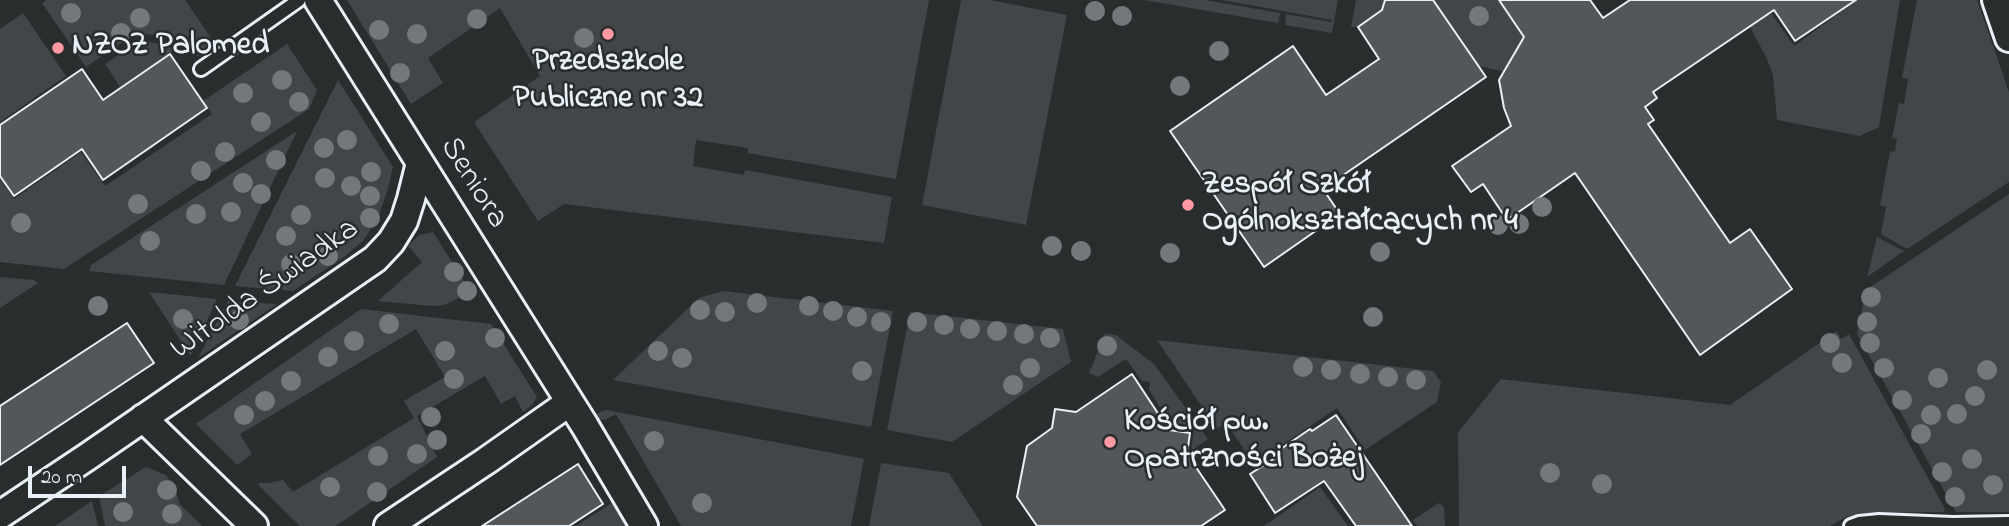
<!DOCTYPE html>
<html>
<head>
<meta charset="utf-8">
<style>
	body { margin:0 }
	#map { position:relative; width:2009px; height:526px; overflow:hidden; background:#2a2d2e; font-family:"Indie Flower",sans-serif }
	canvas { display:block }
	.scale { position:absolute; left:28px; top:466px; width:98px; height:32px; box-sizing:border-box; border:4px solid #e8f1f8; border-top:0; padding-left:9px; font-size:21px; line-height:24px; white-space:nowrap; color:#e8f1f8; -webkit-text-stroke:5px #2a2d2e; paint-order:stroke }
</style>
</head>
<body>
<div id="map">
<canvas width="2009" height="526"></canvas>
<div class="scale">20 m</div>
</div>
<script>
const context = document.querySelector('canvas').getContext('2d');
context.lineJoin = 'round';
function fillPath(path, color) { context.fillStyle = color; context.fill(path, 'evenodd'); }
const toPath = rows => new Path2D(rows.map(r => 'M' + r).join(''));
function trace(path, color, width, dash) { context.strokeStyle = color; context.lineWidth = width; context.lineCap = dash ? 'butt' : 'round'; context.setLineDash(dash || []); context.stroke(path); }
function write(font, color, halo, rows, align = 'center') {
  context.font = font + ' "Indie Flower",sans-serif'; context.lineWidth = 5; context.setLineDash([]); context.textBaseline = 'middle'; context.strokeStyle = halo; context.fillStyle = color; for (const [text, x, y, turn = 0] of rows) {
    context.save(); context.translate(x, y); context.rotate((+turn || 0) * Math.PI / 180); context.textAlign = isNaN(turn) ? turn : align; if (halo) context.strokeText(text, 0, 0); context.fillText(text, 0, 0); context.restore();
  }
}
fillPath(toPath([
	[46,0,185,0,216,45,198,57,183,38,135,33,86,67,42,3],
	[347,0,929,0,896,179,748,153,748,148,696,140,693,166,744,175,745,170,892,197,884,243,564,204,538,221,474,122,540,76,500,8,428,58,443,83,411,104],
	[961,0,990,0,1067,15,1026,225,922,205],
	[1144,0,1205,0,1280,13,1278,23],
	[1222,0,1338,0,1332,33,1285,25,1286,14,1331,22,1332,20],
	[1356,0,1384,0,1382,10,1357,27,1351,27],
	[1434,0,1498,0,1527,42,1515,53,1505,72,1479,66],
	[1762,0,1794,46,1857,0,1900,0,1879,127,1860,136,1777,120,1773,75,1766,57,1750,27],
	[1917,0,1977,0,2009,92,2009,182,1907,249,1881,234,1886,207,1880,205,1890,152,1895,151,1897,139,1892,138,1899,103,1904,104,1908,79,1902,78],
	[23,13,66,76,0,122,0,29],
	[139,41,180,46,120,87,105,64],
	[287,44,317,90,309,109,64,269,0,262,0,179,14,199,81,152,105,186,212,114,203,101],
	[338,80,393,167,387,192,378,218,363,241,344,257,293,291,235,286],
	[297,131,224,285,89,271,91,265],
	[2009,194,2009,512,1956,512,1857,334,1866,290],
	[433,232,471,292,444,305,432,306,378,301,422,262,408,246,419,235],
	[1877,237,1904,251,1867,277],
	[0,277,34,280,38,283,0,308],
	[723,291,893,311,871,427,613,380,699,298],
	[149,292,217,299,191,355,190,355],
	[228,301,277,304,198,358],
	[361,309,491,324,537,397,532,405,523,412,515,396,501,404,485,376,417,416,437,457,336,526,300,526,259,486,259,483,269,483,283,480,293,492,414,418,404,401,445,377,416,329,240,434,252,454,237,465,196,424],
	[910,312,1063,329,1071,362,952,442,887,430],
	[1837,331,1841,339,1849,334,1945,509,1944,512,1867,513,1846,517,1830,526,1459,526,1458,432,1501,379,1730,405],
	[1105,334,1116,335,1154,364,1208,439,1191,451,1194,430,1172,426,1149,390,1150,382,1142,381,1126,359,1098,377,1089,373],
	[1157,340,1433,371,1441,382,1437,402,1365,450,1337,408,1254,464,1226,423,1217,429],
	[606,410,864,459,851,526,681,526,616,414,605,420,597,419,595,417,596,414],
	[881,463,949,473,983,526,869,526],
	[146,467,166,475,174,487,180,504,202,526,105,526,99,496],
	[1320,487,1348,526,1264,526],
	[618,499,634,526,576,526],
	[92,501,98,526,55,526],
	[1439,503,1444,507,1445,526,1417,526,1413,520]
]), '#424648');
const building = toPath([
	[1385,0,1433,0,1486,77,1323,189,1340,214,1264,267,1170,131,1293,46,1326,95,1379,59,1358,27,1382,10,1385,0],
	[1499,0,1590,0,1603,18,1630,0,1856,0,1795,41,1774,10,1653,92,1657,98,1645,107,1654,120,1648,124,1730,243,1750,229,1792,289,1700,355,1575,173,1507,220,1483,184,1471,192,1452,166,1511,126,1504,108,1499,80,1524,37,1499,0],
	[170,54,207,108,103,180,82,149,14,196,0,176,0,125,82,69,103,100,170,54],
	[127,323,154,363,0,465,0,406,127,323],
	[1132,374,1169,430,1190,433,1187,454,1225,510,1201,526,1037,526,1017,497,1027,446,1052,428,1055,409,1076,412,1132,374],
	[1336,415,1375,472,1412,526,1356,526,1324,481,1275,513,1250,474,1275,458,1272,455,1310,429,1312,431,1336,415],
	[578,464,603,504,569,526,482,526,578,464]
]);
fillPath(building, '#535759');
trace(building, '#e8f1f8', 2);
const service = toPath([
	[201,69,299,0],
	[1851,526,1859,523,1879,521,1953,524,2009,523]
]);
const minor = toPath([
	[318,0,585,426,644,526],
	[1996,0,2009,38],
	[143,418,254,526],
	[0,515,87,457,375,259,391,242,404,221,411,199,420,163],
	[388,526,486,461,570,402]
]);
trace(service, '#e8f1f8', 18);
trace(minor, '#e8f1f8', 32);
trace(service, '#2a2d2e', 12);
trace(minor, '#2a2d2e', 26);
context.fillStyle = '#73787b';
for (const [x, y] of [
	[1095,11],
	[71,13],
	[1122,16],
	[1479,16],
	[140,18],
	[477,19],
	[379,30],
	[121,33],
	[417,34],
	[584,38],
	[1219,51],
	[400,73],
	[282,80],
	[1180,86],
	[243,93],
	[299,102],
	[261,122],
	[347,140],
	[324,148],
	[225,152],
	[276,160],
	[201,171],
	[371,172],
	[325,178],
	[243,183],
	[351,186],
	[261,194],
	[370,196],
	[138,204],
	[1542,207],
	[231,212],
	[196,214],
	[301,215],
	[370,218],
	[21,223],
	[1519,224],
	[1498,225],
	[286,236],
	[150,241],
	[1052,246],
	[1081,251],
	[1380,252],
	[1170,253],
	[328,256],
	[291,264],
	[454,272],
	[467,291],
	[1871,297],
	[757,303],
	[98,306],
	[809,306],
	[700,310],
	[833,311],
	[725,312],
	[857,317],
	[1373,317],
	[183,319],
	[239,320],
	[881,322],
	[917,322],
	[1867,322],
	[389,324],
	[944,325],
	[970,329],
	[997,331],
	[1024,334],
	[495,338],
	[1050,338],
	[354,341],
	[1830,343],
	[1870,343],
	[1107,346],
	[445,351],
	[658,351],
	[328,357],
	[682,358],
	[1842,363],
	[1303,367],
	[1030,368],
	[1884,368],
	[1331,370],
	[1987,370],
	[862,371],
	[1360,374],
	[1388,377],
	[1938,378],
	[454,379],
	[1416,380],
	[291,381],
	[1013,385],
	[1975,396],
	[1902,400],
	[265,401],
	[1957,414],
	[244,415],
	[1931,415],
	[431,417],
	[1921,434],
	[437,440],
	[654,441],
	[417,454],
	[378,456],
	[1972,459],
	[1942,472],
	[1550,473],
	[1602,484],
	[1993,485],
	[330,487],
	[167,490],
	[377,492],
	[1955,497],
	[702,503],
	[123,512],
	[172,514]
]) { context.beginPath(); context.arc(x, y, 10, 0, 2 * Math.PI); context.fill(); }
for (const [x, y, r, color] of [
	[608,34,7,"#ff9aa2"],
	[58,48,7,"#ff9aa2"],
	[1188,205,7,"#ff9aa2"],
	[1110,442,7,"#ff9aa2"]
]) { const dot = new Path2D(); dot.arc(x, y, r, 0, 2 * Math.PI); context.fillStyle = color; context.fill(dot); trace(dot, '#2a2d2e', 2.5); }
write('bold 32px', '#e8f1f8', '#2a2d2e', [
	["NZOZ Palomed",72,48],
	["Przedszkole",608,64,"center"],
	["Publiczne nr 32",608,101,"center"],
	["Zespół Szkół",1202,187],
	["Ogólnokształcących nr 4",1202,224],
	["Kościół pw.",1124,424],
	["Opatrzności Bożej",1124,461]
], 'left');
write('32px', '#e8f1f8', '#2a2d2e', [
	["Seniora",472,184,58],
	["Witolda Świadka",266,291,-35]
]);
</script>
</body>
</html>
